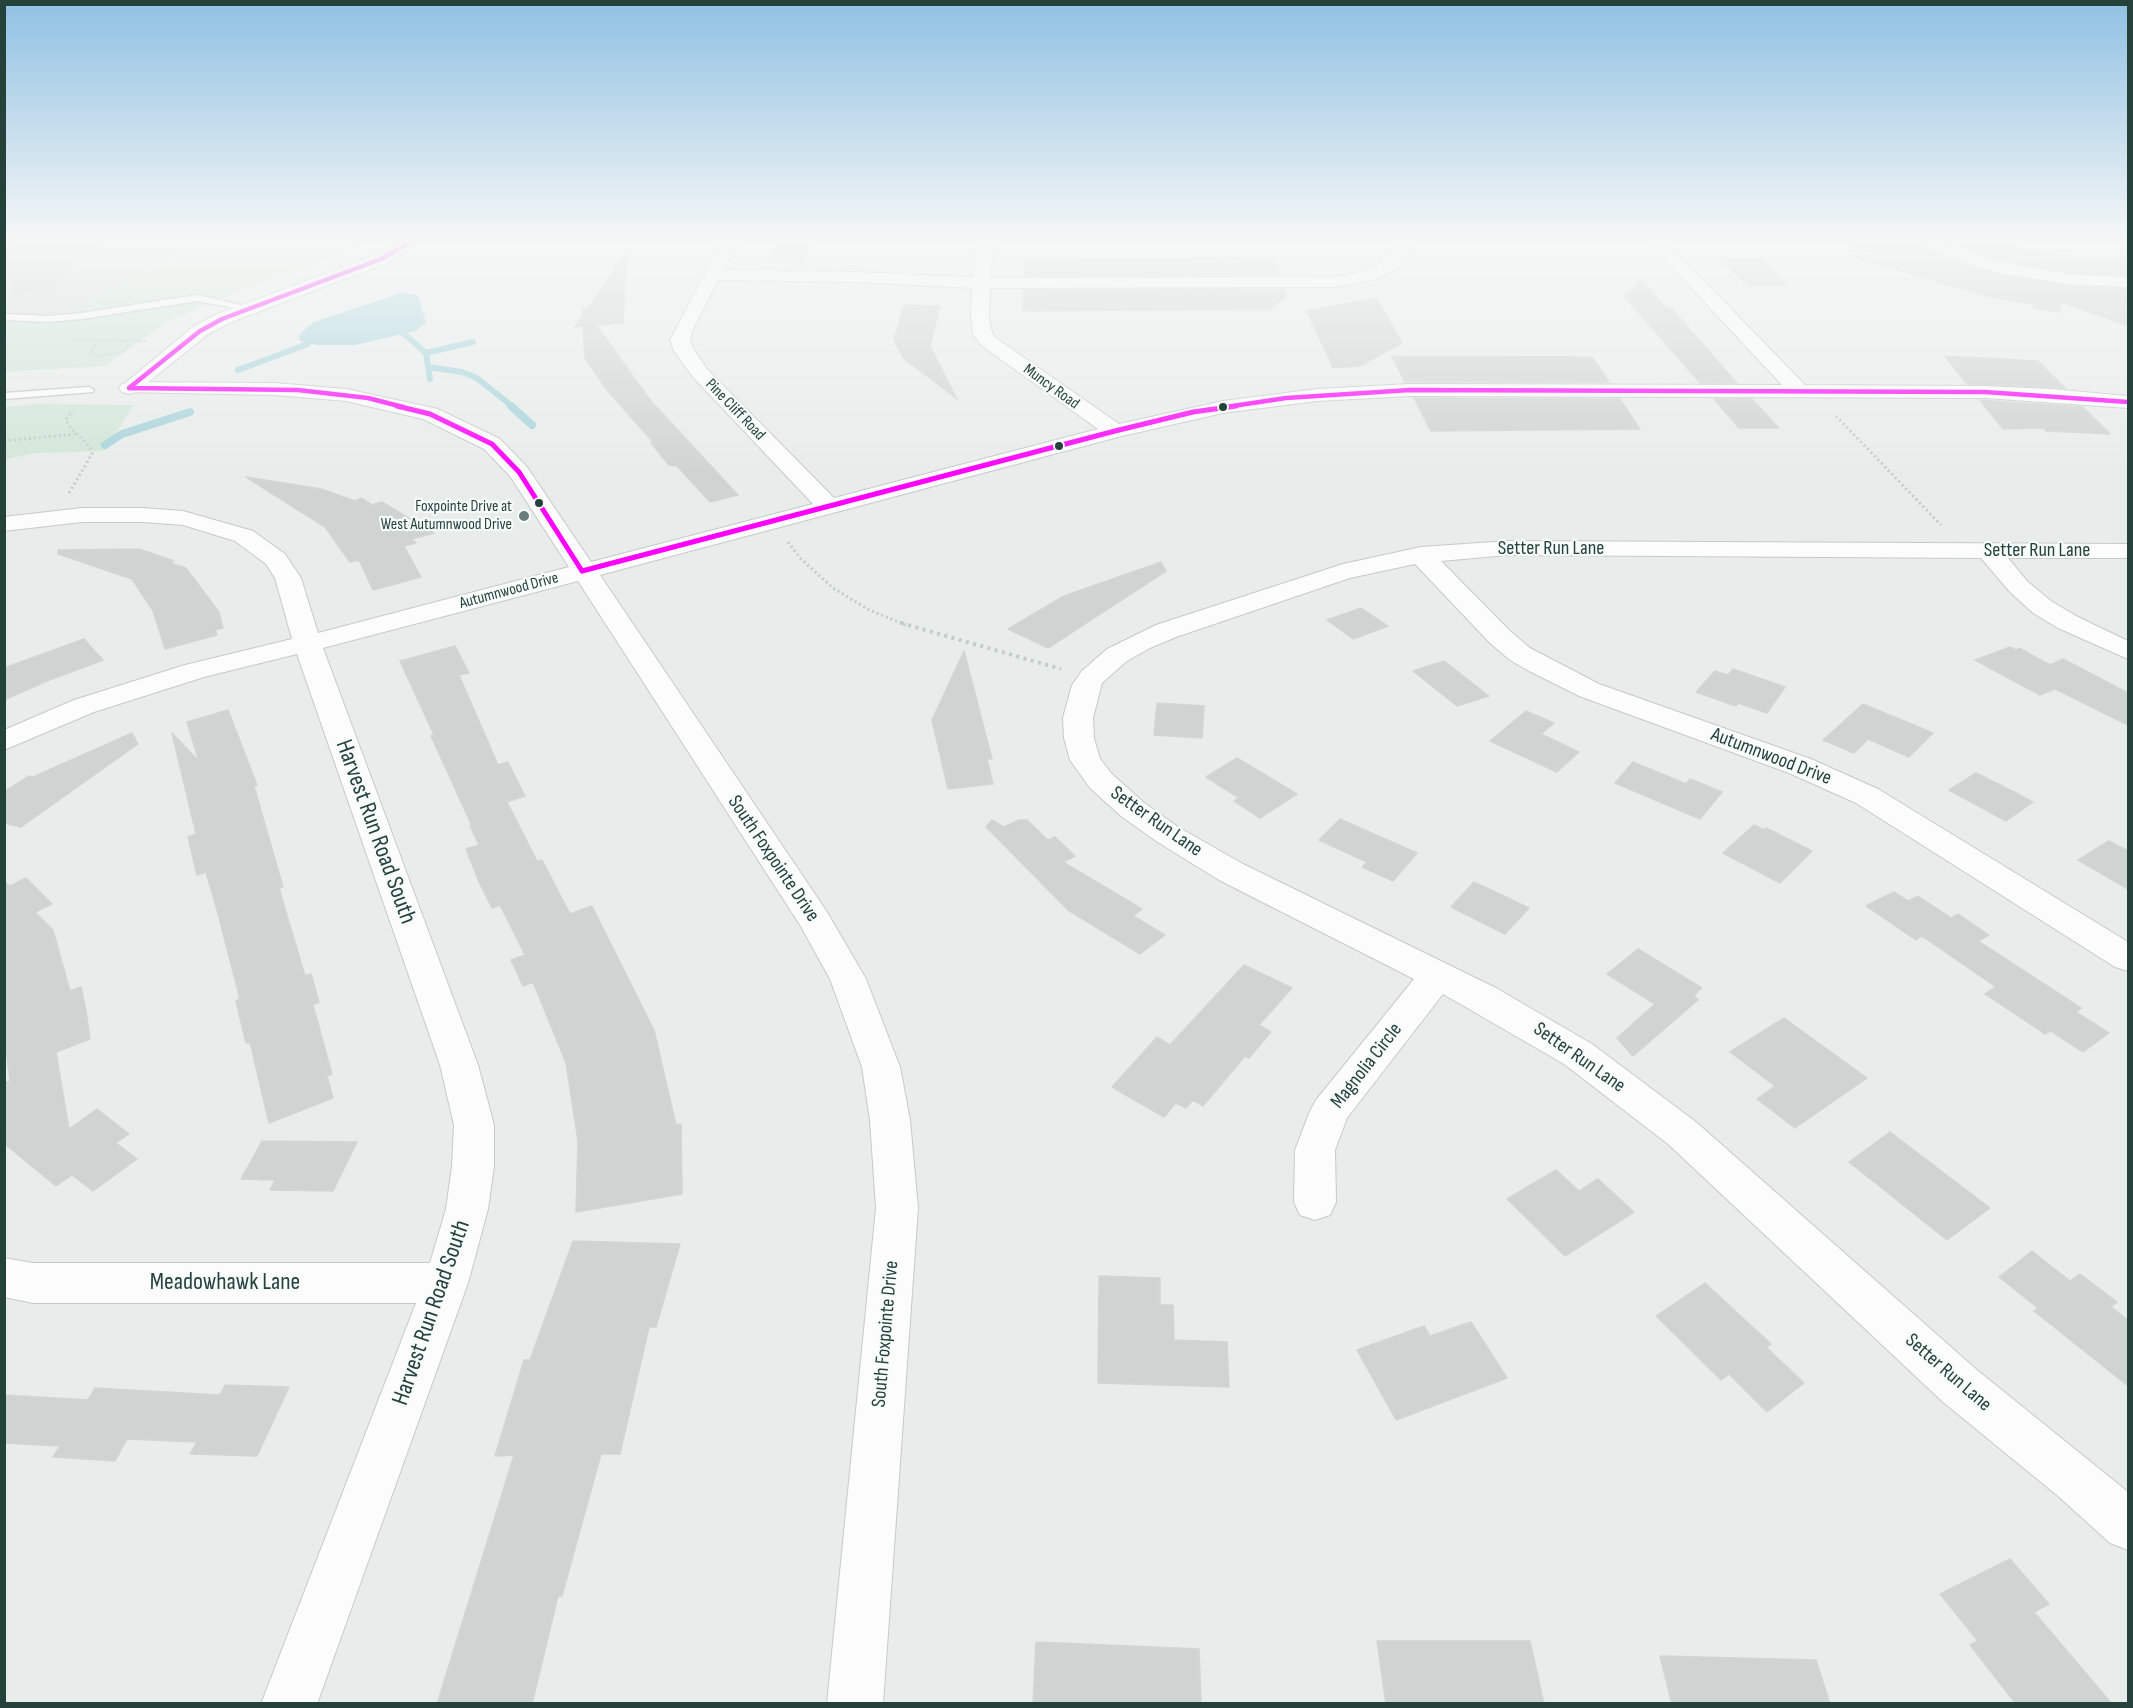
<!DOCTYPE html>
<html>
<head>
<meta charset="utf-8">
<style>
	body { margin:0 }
	#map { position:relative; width:2133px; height:1708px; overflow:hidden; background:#e8edeb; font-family:"Sofia Sans Condensed",sans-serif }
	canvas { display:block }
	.frame { position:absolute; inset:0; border:6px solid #24423a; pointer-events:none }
</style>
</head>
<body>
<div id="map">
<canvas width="2133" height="1708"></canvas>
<div class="frame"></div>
</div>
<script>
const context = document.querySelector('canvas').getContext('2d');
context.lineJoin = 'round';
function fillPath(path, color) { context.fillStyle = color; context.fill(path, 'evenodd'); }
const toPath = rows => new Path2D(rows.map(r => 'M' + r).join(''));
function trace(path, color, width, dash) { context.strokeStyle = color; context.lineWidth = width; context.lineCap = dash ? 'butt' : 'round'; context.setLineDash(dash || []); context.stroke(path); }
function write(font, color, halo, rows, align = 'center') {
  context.font = font + ' "Sofia Sans Condensed",sans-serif'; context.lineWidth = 4.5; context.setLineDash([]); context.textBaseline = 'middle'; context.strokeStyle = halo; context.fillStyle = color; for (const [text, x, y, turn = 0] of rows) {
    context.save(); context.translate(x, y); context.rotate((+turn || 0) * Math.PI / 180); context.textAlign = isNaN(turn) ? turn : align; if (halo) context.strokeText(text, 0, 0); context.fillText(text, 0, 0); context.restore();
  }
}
fillPath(toPath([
	[5,236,209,236,49,323,5,322]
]), '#d6dedb');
fillPath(toPath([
	[209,236,377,236,342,255,240,291,174,318,104,366,5,372,5,322,49,323],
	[36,404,134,405,104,451,37,453,5,459,5,407]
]), '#d1e6d8');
fillPath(toPath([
	[401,293,418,295,426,323,415,331,355,345,317,345,300,341,299,336,304,330,314,322]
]), '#a9d4db');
trace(toPath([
	[403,333,426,353,430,379],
	[426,353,473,342],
	[428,367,462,372,477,378,513,407],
	[238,370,308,344]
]), '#a9d4db', 6);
trace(toPath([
	[511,406,532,425],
	[105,445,122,434,190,412]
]), '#a9d4db', 8);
const building = toPath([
	[782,236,812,236,802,263,767,263,782,236],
	[1831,236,1912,236,1936,255,1998,275,2076,287,2128,289,2128,326,2062,302,2059,312,2033,308,2033,305,2027,303,1990,297,1851,256,1870,254,1831,236],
	[1937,236,1999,236,2024,250,2074,257,2128,257,2128,275,2076,273,2003,261,1950,243,1937,236],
	[101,243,56,277,53,290,14,296,15,292,10,292,14,274,4,274,4,255,19,244,101,243],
	[627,252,623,323,596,325,651,401,738,495,710,502,677,466,669,465,651,443,653,442,607,390,585,358,583,326,575,327,583,315,582,306,586,311,627,252],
	[1273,257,1279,275,1025,276,1026,259,1273,257],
	[1719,258,1760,258,1788,286,1749,286,1719,258],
	[1641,280,1667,308,1671,308,1737,383,1700,383,1624,296,1641,280],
	[1284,289,1287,296,1269,309,1023,311,1024,290,1284,289],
	[1376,298,1402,343,1360,366,1333,368,1307,311,1376,298],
	[904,305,940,306,930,346,957,399,903,358,894,340,904,305],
	[1392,356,1592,357,1609,382,1405,382,1392,356],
	[1945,356,2038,361,2065,388,1967,384,1945,356],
	[1414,398,1620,399,1640,429,1431,431,1414,398],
	[1714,399,1752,399,1779,428,1739,428,1714,399],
	[1980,400,2083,407,2110,434,2046,431,2044,428,2003,429,1980,400],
	[246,477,321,489,355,501,361,498,372,505,382,502,434,533,412,539,416,543,404,546,421,577,373,590,359,560,350,562,325,527,246,477],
	[139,549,174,561,170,563,186,568,219,612,223,628,215,630,217,635,165,649,153,611,132,579,58,554,58,550,139,549],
	[1161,562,1166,571,1048,648,1008,629,1064,596,1161,562],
	[1361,608,1388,626,1353,639,1327,620,1361,608],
	[84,639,103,660,47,681,4,700,4,668,84,639],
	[455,646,469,673,459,675,498,765,508,762,525,796,507,802,537,861,542,860,570,914,592,906,654,1030,676,1125,681,1124,682,1194,576,1212,578,1141,566,1063,533,982,523,986,511,960,525,955,500,905,492,908,479,882,466,849,479,845,470,826,472,826,431,736,434,735,400,661,455,646],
	[2010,647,2016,650,2019,648,2050,665,2063,659,2128,693,2128,725,2055,689,2040,695,1975,660,2010,647],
	[964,651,992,759,987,759,993,784,948,789,932,720,964,651],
	[1444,661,1489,696,1457,706,1413,671,1444,661],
	[1733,669,1785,687,1767,713,1738,703,1736,706,1696,692,1715,671,1728,675,1733,669],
	[1157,703,1204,706,1202,738,1154,735,1157,703],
	[1863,704,1933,733,1909,757,1868,739,1854,753,1823,740,1863,704],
	[228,710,257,785,254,786,283,887,279,888,305,976,311,974,319,1002,313,1005,332,1074,327,1076,333,1098,269,1123,250,1042,246,1043,236,1001,240,999,217,910,206,872,197,875,188,837,196,834,172,733,199,761,187,722,228,710],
	[1526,711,1554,723,1541,734,1579,752,1557,772,1490,741,1526,711],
	[132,733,138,744,21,827,4,823,4,792,29,776,33,777,132,733],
	[1237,758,1297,794,1260,818,1234,801,1239,798,1206,777,1237,758],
	[1633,762,1686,784,1690,779,1722,792,1700,819,1615,783,1633,762],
	[1976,773,2020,795,2033,802,2006,821,1949,790,1976,773],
	[1340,819,1417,853,1393,881,1362,867,1367,862,1319,840,1340,819],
	[992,820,1004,827,1019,820,1027,820,1048,840,1055,837,1075,856,1063,862,1142,909,1133,916,1165,935,1140,954,1068,910,986,827,992,820],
	[1754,825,1764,830,1766,828,1812,851,1780,883,1723,853,1754,825],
	[2109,841,2128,851,2128,889,2078,860,2109,841],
	[26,878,52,904,35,912,53,930,70,991,81,987,86,1011,90,1039,56,1052,69,1129,97,1109,129,1134,116,1143,137,1159,93,1191,72,1175,56,1186,6,1145,4,1083,10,1081,4,1033,4,881,10,886,26,878],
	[1474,882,1529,908,1505,934,1451,907,1474,882],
	[1894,892,1908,901,1918,896,1951,918,1958,914,1989,935,1978,941,2081,1008,2076,1012,2109,1033,2083,1052,2051,1031,2045,1034,1985,994,1996,987,1922,936,1916,940,1866,906,1894,892],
	[1638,949,1702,988,1694,995,1698,1000,1633,1056,1617,1038,1655,1004,1607,974,1638,949],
	[1244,965,1292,988,1259,1025,1271,1032,1249,1058,1245,1056,1203,1106,1193,1100,1186,1108,1176,1103,1164,1117,1112,1087,1157,1037,1170,1045,1244,965],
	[1784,1018,1867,1078,1795,1128,1757,1099,1775,1086,1730,1052,1784,1018],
	[1890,1132,1990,1208,1947,1240,1849,1162,1890,1132],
	[262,1141,357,1142,333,1191,270,1190,275,1180,241,1179,262,1141],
	[1556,1170,1579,1191,1598,1179,1634,1212,1565,1256,1507,1199,1556,1170],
	[573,1241,680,1244,656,1327,649,1327,620,1454,601,1454,562,1596,558,1596,532,1704,437,1704,514,1455,495,1456,524,1360,530,1360,573,1241],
	[2032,1251,2070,1281,2080,1274,2117,1302,2111,1307,2128,1320,2128,1386,2034,1311,2038,1308,1999,1277,2032,1251],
	[1099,1276,1160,1278,1160,1305,1173,1305,1174,1340,1227,1342,1229,1387,1098,1383,1099,1276],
	[1705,1283,1771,1344,1766,1347,1804,1383,1767,1412,1729,1374,1721,1380,1656,1316,1705,1283],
	[1471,1322,1507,1378,1396,1420,1357,1350,1424,1326,1430,1336,1471,1322],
	[225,1385,289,1387,257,1456,190,1454,197,1442,127,1439,115,1461,53,1457,60,1446,4,1443,4,1395,88,1400,95,1388,220,1395,225,1385],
	[2010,1559,2049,1604,2034,1612,2112,1704,2016,1704,1970,1645,1978,1641,1940,1594,2010,1559],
	[1377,1641,1530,1641,1544,1704,1386,1704,1377,1641],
	[1036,1642,1199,1649,1201,1704,1033,1704,1036,1642],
	[1660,1656,1816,1660,1830,1704,1672,1704,1660,1656]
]);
fillPath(building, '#cfd4d2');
trace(building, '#d1d6d4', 1.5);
const service = toPath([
	[197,295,254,308,249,311,197,301,82,319,48,322,4,320,4,314,48,316,82,313,197,295],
	[89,387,94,390,93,392,4,399,4,393,89,387]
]);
const minor = toPath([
	[725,236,741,236,724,270,856,272,973,277,979,236,995,236,990,278,1335,277,1366,271,1384,262,1392,255,1393,247,1387,236,1403,236,1409,247,1409,256,1396,270,1377,279,1335,287,990,288,989,318,992,333,996,338,1119,424,1223,401,1317,389,1410,384,1782,385,1643,236,1660,236,1805,385,1985,386,2051,389,2128,396,2128,408,1985,398,1410,396,1317,401,1223,413,1118,437,600,575,827,912,866,979,900,1067,910,1120,918,1208,883,1704,827,1704,876,1208,870,1120,862,1067,830,979,800,925,578,581,323,648,478,1065,494,1125,494,1166,488,1209,468,1283,317,1704,261,1704,416,1303,33,1303,4,1297,4,1258,33,1263,430,1263,446,1209,452,1166,454,1125,440,1065,297,654,204,677,94,712,4,750,4,730,74,700,185,665,292,639,275,578,266,564,235,541,183,525,143,522,82,522,4,531,4,517,82,508,143,508,183,511,253,531,285,554,301,578,318,633,569,567,510,476,484,449,423,419,346,401,274,395,122,392,119,388,122,384,129,382,274,383,346,389,438,409,500,439,527,467,591,562,813,504,693,377,674,351,670,340,725,236],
	[718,280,856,282,972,288,971,318,973,334,982,346,1098,429,834,498,707,369,694,350,690,340,693,329,718,280],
	[1914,236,1933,236,1949,245,2002,263,2076,275,2128,277,2128,287,2076,285,1999,273,1937,253,1914,236],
	[1508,541,2128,544,2128,558,2008,558,2027,581,2051,601,2076,616,2128,641,2128,659,2058,628,2033,613,2009,591,1981,558,1508,555,1441,561,1511,632,1530,648,1599,684,1811,759,1878,789,2128,942,2128,971,2115,967,1856,803,1789,773,1579,696,1529,671,1510,660,1491,644,1415,564,1350,578,1176,637,1150,648,1127,661,1102,683,1093,718,1094,738,1100,759,1112,774,1143,802,1178,827,1243,864,1496,988,1592,1044,1696,1122,1977,1370,2128,1492,2128,1550,2110,1543,2058,1496,1943,1402,1668,1144,1564,1064,1443,994,1347,1118,1335,1150,1336,1202,1330,1215,1315,1220,1300,1215,1294,1202,1295,1150,1310,1111,1316,1100,1414,979,1219,880,1156,841,1121,816,1090,788,1070,760,1064,738,1063,718,1072,685,1082,671,1107,649,1156,625,1343,564,1421,547,1508,541]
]);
const tertiary = toPath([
	[410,236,429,236,387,263,229,323,207,335,136,392,129,394,122,392,119,388,193,327,215,315,375,255,410,236]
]);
trace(service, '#c5cac8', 3);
trace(minor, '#c5cac8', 2);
trace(tertiary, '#c5cac8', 2);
trace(toPath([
	[74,340,148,341],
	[102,342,94,346,90,353,100,356,121,352,128,347,128,341]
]), '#c3ccca', 2, [1.5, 2]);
trace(toPath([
	[1836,416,1941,525],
	[4,441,75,434],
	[69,493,92,454,90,447,68,425,66,419,73,411],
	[788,542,800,558,833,588,869,610,906,625]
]), '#c3ccca', 3, [2, 3]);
trace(toPath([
	[901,623,1061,669]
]), '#c3ccca', 4, [3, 4.5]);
fillPath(service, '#fcfcfc');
fillPath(minor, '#fcfcfc');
fillPath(tertiary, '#fcfcfc');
trace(toPath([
	[129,388,298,390,368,398,403,407],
	[129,388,200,331,222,319,381,259,421,236],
	[1226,407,1286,398,1410,390,1985,392,2128,402]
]), '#f0f', 4.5);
trace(toPath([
	[397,406,430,414,492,444,519,472,582,571],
	[582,571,1115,431,1193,412,1236,406]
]), '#f0f', 5);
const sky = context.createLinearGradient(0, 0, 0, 475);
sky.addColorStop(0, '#8fc1e3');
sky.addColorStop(0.5, '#f5f7f6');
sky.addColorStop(1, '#f5f7f600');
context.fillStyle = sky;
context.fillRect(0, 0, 2133, 475);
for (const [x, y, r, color] of [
	[1223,407,5,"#24423a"],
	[1059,446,5,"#24423a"],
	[539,503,5,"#24423a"],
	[524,516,6,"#697e78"]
]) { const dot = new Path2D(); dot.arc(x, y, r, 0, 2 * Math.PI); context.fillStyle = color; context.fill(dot); trace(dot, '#f7fbf9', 2); }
write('16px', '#24423a', '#f7fbf9', [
	["Muncy Road",1051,387,36],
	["Pine Cliff Road",735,410,46],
	["Autumnwood Drive",509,591,-15]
]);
write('16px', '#24423a', '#f7fbf9', [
	["Foxpointe Drive at",512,507],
	["West Autumnwood Drive",512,525]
], 'right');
write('20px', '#24423a', '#f7fbf9', [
	["Setter Run Lane",1551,549],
	["Setter Run Lane",2037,551],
	["Autumnwood Drive",1771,757,21],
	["Setter Run Lane",1156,822,35],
	["South Foxpointe Drive",773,859,56],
	["Setter Run Lane",1579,1058,35],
	["Magnolia Circle",1367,1066,-52],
	["South Foxpointe Drive",886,1334,-85],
	["Setter Run Lane",1948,1373,41]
]);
write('24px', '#24423a', '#f7fbf9', [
	["Harvest Run Road South",375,832,70],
	["Meadowhawk Lane",225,1283],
	["Harvest Run Road South",432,1313,-71]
]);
</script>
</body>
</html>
